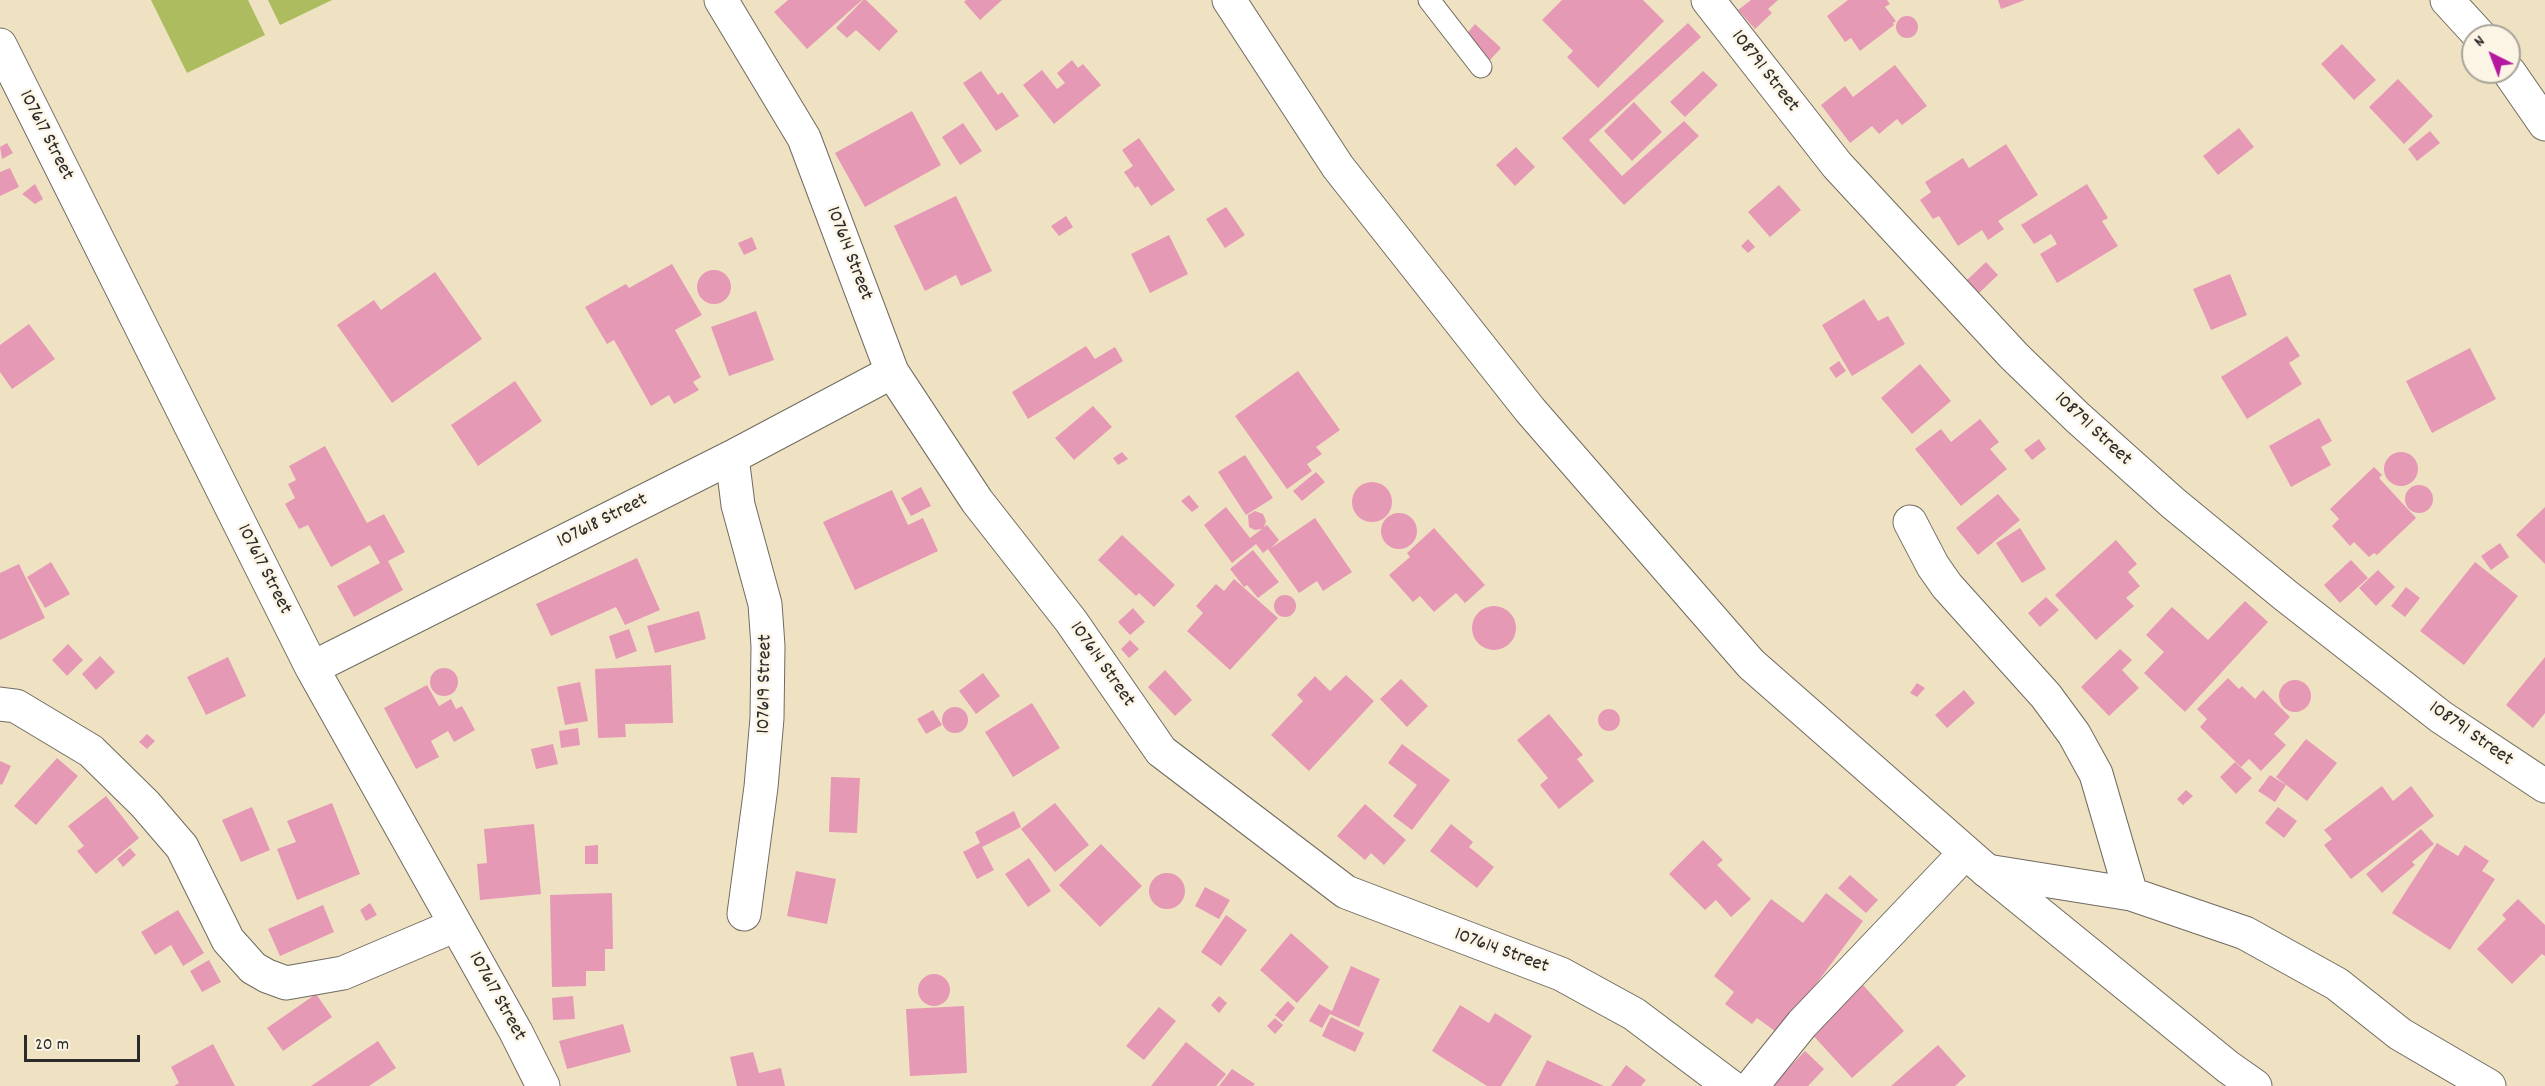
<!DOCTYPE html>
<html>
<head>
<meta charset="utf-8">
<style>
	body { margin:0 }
	#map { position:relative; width:2545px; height:1086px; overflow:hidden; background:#efe2c2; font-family:Dekko,sans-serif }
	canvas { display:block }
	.north { position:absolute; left:2461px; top:24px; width:60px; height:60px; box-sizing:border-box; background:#fcf5e5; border:2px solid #a8a49b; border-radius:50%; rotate:318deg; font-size:16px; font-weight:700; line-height:24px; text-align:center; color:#2b2b2b }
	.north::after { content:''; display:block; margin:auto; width:21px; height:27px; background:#b5179e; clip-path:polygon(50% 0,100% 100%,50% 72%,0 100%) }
	.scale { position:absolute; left:24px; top:1035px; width:116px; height:27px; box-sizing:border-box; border:3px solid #2b2b2b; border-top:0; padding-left:8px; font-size:18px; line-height:21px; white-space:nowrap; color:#2b2b2b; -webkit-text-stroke:4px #fcf5e5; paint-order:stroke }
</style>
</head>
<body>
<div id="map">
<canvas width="2545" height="1086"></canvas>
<div class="north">N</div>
<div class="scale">20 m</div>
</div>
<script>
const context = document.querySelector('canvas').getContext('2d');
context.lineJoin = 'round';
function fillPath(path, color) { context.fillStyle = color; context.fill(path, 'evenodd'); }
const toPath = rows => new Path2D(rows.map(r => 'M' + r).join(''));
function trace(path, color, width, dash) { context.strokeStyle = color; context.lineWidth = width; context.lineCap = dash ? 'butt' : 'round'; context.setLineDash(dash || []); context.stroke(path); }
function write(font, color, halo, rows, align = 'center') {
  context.font = font + ' Dekko,sans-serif'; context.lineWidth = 5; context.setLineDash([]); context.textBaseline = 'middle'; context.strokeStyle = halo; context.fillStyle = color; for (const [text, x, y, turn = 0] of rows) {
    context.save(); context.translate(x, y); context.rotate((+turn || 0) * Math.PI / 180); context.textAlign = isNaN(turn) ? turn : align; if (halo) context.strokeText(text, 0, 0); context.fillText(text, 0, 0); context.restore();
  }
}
fillPath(toPath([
	[151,0,248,0,265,35,187,73],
	[268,0,332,0,280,25]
]), '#acbc5f');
fillPath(toPath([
	[788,0,862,0,807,49,774,12],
	[863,0,866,0,898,31,879,51,856,30,847,38,836,28],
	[966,0,1002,0,980,20,964,2],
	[1562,0,1643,0,1664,21,1598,88,1567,57,1573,51,1542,20],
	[1751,0,1778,0,1768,9,1772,13,1755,29,1738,10],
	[1848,0,1887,0,1890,4,1885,7,1896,21,1893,23,1894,25,1860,51,1851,38,1845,42,1827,16],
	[1998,0,2025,0,2001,9],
	'1896 27a11 11 0 1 1 22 0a11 11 0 1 1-22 0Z',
	[1688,23,1701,37,1589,140,1622,176,1684,121,1699,136,1624,205,1562,138],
	[1475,24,1501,48,1490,60,1464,37],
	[2342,44,2376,80,2354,100,2321,64],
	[1072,60,1078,68,1083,64,1101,85,1054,124,1023,85,1042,70,1057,89,1065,83,1057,73],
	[1895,65,1927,106,1902,125,1897,119,1879,134,1872,126,1850,143,1821,105,1845,86,1853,97],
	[981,71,998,95,1002,92,1019,116,996,131,963,83],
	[1703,71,1718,85,1685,117,1670,102],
	[2398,79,2433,116,2404,144,2369,107],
	[1634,102,1662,132,1632,161,1604,131],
	[912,111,941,165,865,207,835,153],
	[963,123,982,151,960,165,942,137],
	[2239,128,2254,147,2218,175,2203,156],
	[2430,131,2440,143,2417,161,2408,149],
	[1139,138,1175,190,1151,206,1138,186,1135,188,1124,172,1133,166,1122,150],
	[7,143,13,153,2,159,0,147],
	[2006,144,2038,195,1998,221,2004,229,1988,240,1982,230,1958,246,1939,216,1933,219,1920,200,1931,192,1925,182,1963,158,1969,168],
	[1516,147,1535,167,1515,186,1496,165],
	[10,168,19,187,0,196,0,172],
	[35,184,43,199,35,204,22,194],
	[2087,184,2108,218,2102,221,2118,246,2057,283,2040,254,2057,244,2051,234,2034,244,2021,225],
	[1779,185,1801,210,1770,237,1748,212],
	[956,196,992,271,961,286,956,275,925,291,894,226],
	[1226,207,1245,235,1225,248,1206,219],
	[1066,216,1073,227,1059,236,1051,226],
	[1169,235,1188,274,1150,293,1131,254],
	[752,237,757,249,744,255,738,243],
	[1748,239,1755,247,1748,253,1741,246],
	[1986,262,1998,275,1978,294,1966,281],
	[672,264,702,315,675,330,701,377,693,382,699,390,674,404,669,395,651,406,614,340,607,344,585,307,626,284,629,288],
	'697 287a17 17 0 1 1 34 0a17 17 0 1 1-34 0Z',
	[435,272,482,339,392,403,337,325,374,300,381,310],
	[2230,274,2247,315,2211,330,2193,289],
	[1864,299,1878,321,1888,316,1905,344,1852,376,1822,325],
	[756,311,774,360,729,376,711,327],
	[29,324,55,359,12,389,0,372,0,345],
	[2287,336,2300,356,2289,363,2302,384,2247,419,2221,377],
	[1086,346,1095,359,1115,347,1123,361,1028,419,1012,392],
	[2470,348,2496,399,2432,433,2406,381],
	[1839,361,1846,371,1836,378,1829,368],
	[1920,364,1951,401,1912,434,1881,398],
	[1298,371,1340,430,1316,447,1322,454,1307,464,1312,471,1287,489,1235,416],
	[515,381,542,421,478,466,451,425],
	[1093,406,1112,427,1074,460,1055,438],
	[2319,418,2332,441,2321,447,2331,465,2291,487,2269,446],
	[1980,419,1999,442,1990,449,2007,469,1961,506,1915,449,1941,429,1951,442],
	[2039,439,2046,449,2032,460,2024,450],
	[325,446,367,523,384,514,405,552,388,561,403,590,354,617,337,586,380,563,370,545,331,567,308,525,299,529,285,504,295,498,288,484,296,480,289,466],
	'2384 469a17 17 0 1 1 34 0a17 17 0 1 1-34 0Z',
	[1122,452,1128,459,1118,465,1113,458],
	[1245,455,1273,498,1246,515,1218,472],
	[2374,467,2382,475,2379,478,2416,518,2377,555,2374,553,2369,557,2354,542,2350,546,2332,526,2339,519,2330,509],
	[1316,472,1325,482,1302,501,1293,491],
	'1352 502a20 20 0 1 1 40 0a20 20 0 1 1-40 0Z',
	'2405 499a14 14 0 1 1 28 0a14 14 0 1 1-28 0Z',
	[921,487,931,506,911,516,901,498],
	[892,490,908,525,923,518,938,551,855,590,823,522],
	[1998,494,2020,520,1978,555,1956,528],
	[1189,495,1199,507,1192,512,1181,501],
	[1226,507,1250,538,1262,529,1255,530,1249,527,1248,515,1255,511,1263,514,1266,521,1264,527,1267,525,1279,540,1271,548,1315,518,1352,572,1323,591,1317,581,1299,593,1268,549,1263,553,1256,544,1232,563,1204,525],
	[2545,507,2545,564,2516,535],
	'1381 531a18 18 0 1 1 36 0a18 18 0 1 1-36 0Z',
	[1434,528,1485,585,1465,603,1456,593,1434,612,1420,596,1413,602,1389,575,1410,557,1407,553],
	[2020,528,2046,569,2022,583,1996,543],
	[1122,535,1175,585,1154,607,1139,593,1136,596,1098,560],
	[2116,540,2137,564,2128,572,2140,586,2126,598,2134,606,2096,640,2055,595],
	[2500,543,2509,557,2491,570,2481,556],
	[1253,550,1279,582,1258,598,1247,585,1244,587,1230,569],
	[637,558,660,610,625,625,616,607,551,636,536,604],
	[2351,560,2368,578,2340,603,2324,585],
	[51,562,70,594,45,608,27,577],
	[2475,562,2518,596,2464,665,2420,631],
	[19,564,45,618,0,640,0,573],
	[2378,570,2395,587,2376,606,2359,588],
	[1234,579,1278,618,1230,670,1187,631,1203,613,1196,606,1216,584,1224,591],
	[2406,587,2420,598,2405,617,2391,606],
	'1274 606a11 11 0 1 1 22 0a11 11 0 1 1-22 0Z',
	[2046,597,2059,610,2040,627,2028,613],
	[2245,601,2268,622,2185,712,2144,673,2164,652,2146,635,2172,607,2208,640],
	'1472 628a22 22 0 1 1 44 0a22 22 0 1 1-44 0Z',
	[1133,608,1145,622,1130,635,1118,622],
	[699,611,706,639,655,653,647,626],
	[629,629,637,651,616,659,609,636],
	[1130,640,1139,649,1129,658,1121,649],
	[68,644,83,660,67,676,52,660],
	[2120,649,2132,660,2122,670,2139,688,2109,716,2081,687],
	[100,656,115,672,96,690,82,674],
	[228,657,246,696,206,715,187,677],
	[2545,657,2545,713,2533,728,2506,705],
	[671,665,673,723,625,724,626,737,598,738,595,669],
	'430 682a14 14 0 1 1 28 0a14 14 0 1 1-28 0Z',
	[1165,670,1192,700,1175,716,1148,687],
	[983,673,1000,696,976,714,959,691],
	[1346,675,1374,701,1309,771,1271,735,1303,701,1297,695,1315,676,1330,691],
	[2228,678,2239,689,2242,686,2255,699,2263,690,2290,717,2274,734,2286,745,2261,771,2249,759,2241,767,2200,727,2207,719,2197,709],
	[1401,679,1428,706,1407,727,1380,699],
	'2279 696a16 16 0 1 1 32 0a16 16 0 1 1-32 0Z',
	[580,682,588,721,565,725,557,687],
	[1917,683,1925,688,1917,697,1910,693],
	[427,685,439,706,451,699,456,709,462,706,475,730,454,742,448,731,431,741,439,757,416,769,384,708],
	[1964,690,1975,703,1947,728,1935,715],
	[1032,703,1060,748,1013,777,985,732],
	'942 720a13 13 0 1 1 26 0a13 13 0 1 1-26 0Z',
	'1598 720a11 11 0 1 1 22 0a11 11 0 1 1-22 0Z',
	[933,710,942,725,926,734,917,719],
	[1549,714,1583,755,1577,759,1594,781,1559,809,1540,785,1548,778,1517,740],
	[578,728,580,745,561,748,559,731],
	[147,734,155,741,147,749,139,742],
	[2306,739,2337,763,2307,801,2276,777],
	[553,744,558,764,536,769,531,749],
	[1402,744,1450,780,1412,830,1393,816,1417,785,1388,763],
	[57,758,78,776,36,825,14,806],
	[0,761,11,766,2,785,0,784],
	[2235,762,2252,778,2236,794,2220,777],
	[2270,775,2286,785,2275,802,2258,791],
	[831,777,860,778,857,833,829,832],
	[2382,786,2393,801,2411,786,2434,816,2351,879,2324,845,2332,839,2324,830],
	[2186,790,2193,796,2183,805,2177,799],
	[106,796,139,838,96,874,77,851,84,846,68,826],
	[332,803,360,874,297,900,277,849,296,842,287,821],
	[1055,803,1089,845,1055,872,1021,829],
	[1365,804,1406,840,1384,865,1371,853,1365,860,1337,836],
	[252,807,270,850,241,862,222,820],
	[2278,807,2297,821,2284,838,2265,823],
	[1014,811,1021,827,982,847,994,870,977,879,963,852,980,843,975,832],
	[534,824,541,894,480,900,477,864,487,863,484,829],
	[1451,824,1473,842,1469,847,1494,867,1477,888,1430,851],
	[2421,829,2434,844,2412,862,2415,865,2382,893,2366,874],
	[1703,840,1723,860,1717,865,1751,899,1731,917,1716,900,1705,910,1669,874],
	[2437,843,2458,856,2465,845,2489,861,2482,871,2495,879,2450,950,2392,913],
	[1101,844,1142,886,1100,927,1059,885],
	[598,845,598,864,585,864,585,846],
	[130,848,136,855,123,867,117,859],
	[1029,858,1051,891,1028,907,1005,874],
	[796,871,836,879,827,924,787,916],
	'1149 891a18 18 0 1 1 36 0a18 18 0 1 1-36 0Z',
	[1850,875,1878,900,1866,913,1838,888],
	[1205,887,1230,900,1219,919,1195,906],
	[612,893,613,949,605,949,605,971,586,971,586,986,552,987,550,895],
	[1826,893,1863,921,1779,1034,1757,1018,1752,1024,1725,1004,1734,992,1714,976,1771,899,1803,923],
	[2518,899,2545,925,2545,956,2542,954,2512,984,2477,949,2506,919,2502,915],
	[370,903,377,915,366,921,360,910],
	[323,905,334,932,280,956,268,929],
	[178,910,204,953,183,966,171,945,155,955,141,932],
	[1226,915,1247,930,1221,966,1201,952],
	[1291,933,1329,967,1297,1003,1260,970],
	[209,960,221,982,202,992,190,971],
	[1351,966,1380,979,1359,1027,1330,1014,1322,1028,1309,1021,1319,1004,1332,1011],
	'918 990a16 16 0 1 1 32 0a16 16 0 1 1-32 0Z',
	[1863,985,1904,1031,1852,1078,1810,1032],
	[316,994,332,1017,283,1051,267,1028],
	[573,996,575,1019,553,1020,552,998],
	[1219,996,1227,1003,1219,1013,1211,1005],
	[1288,1001,1295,1008,1283,1022,1275,1015],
	[1460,1005,1489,1023,1495,1013,1532,1036,1501,1086,1487,1086,1432,1051],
	[964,1006,967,1073,910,1076,906,1009],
	[1159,1007,1176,1021,1144,1060,1126,1046],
	[1331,1017,1364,1033,1355,1052,1322,1036],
	[1275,1018,1283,1025,1275,1034,1267,1026],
	[623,1024,631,1052,567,1069,559,1041],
	[378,1041,396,1068,369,1086,311,1086],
	[1186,1042,1226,1074,1216,1086,1151,1086],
	[213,1044,235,1086,174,1086,179,1083,171,1067],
	[1938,1045,1966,1076,1955,1086,1891,1086],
	[1805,1051,1824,1069,1808,1086,1771,1086],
	[753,1052,759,1073,781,1068,785,1086,737,1086,730,1057],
	[1547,1060,1604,1086,1535,1086],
	[1626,1065,1646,1080,1641,1086,1611,1086],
	[1232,1069,1255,1084,1253,1086,1219,1086]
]), '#e699b5');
const lane = toPath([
	[1429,0,1481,67]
]);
const street = toPath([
	[721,0,804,138,892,372,977,501,1071,621,1161,751,1346,892,1561,974,1634,1014,1730,1086],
	[1708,0,1837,165,2014,356,2077,417,2173,503,2285,595,2441,717,2545,786],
	[2447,0,2480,36],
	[0,45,312,668,516,1032,543,1086],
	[2509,72,2545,124],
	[732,457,738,505,765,604,768,646,767,718,761,787,744,914],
	[1910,522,1933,566,1947,586,2046,696,2074,734,2096,774,2131,894],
	[312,668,732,457,892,372],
	[0,704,16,706,91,751,145,804,182,847,228,940,253,968,267,976,286,983,343,973,456,925],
	[1987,871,2131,894,2245,933,2337,984,2400,1034,2489,1086],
	[1752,1086,1802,1024,1965,853]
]);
const secondary = toPath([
	[1229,0,1338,167,1530,410,1751,664,1987,871,2228,1067,2255,1086]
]);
trace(lane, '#706b60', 23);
trace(street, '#706b60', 35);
trace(secondary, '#706b60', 35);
trace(lane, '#fff', 21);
trace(street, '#fff', 33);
trace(secondary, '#fff', 33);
write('20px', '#2b2b2b', '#fcf5e5', [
	["108791 Street",1764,72,52],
	["107617 Street",45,136,63],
	["107614 Street",848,254,69],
	["108791 Street",2092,430,43],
	["107618 Street",603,522,-27],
	["107617 Street",263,570,63],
	["107614 Street",1101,665,55],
	["107619 Street",766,684,-89],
	["108791 Street",2470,735,35],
	["107614 Street",1501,952,20],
	["107617 Street",496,997,61]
]);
</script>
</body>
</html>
